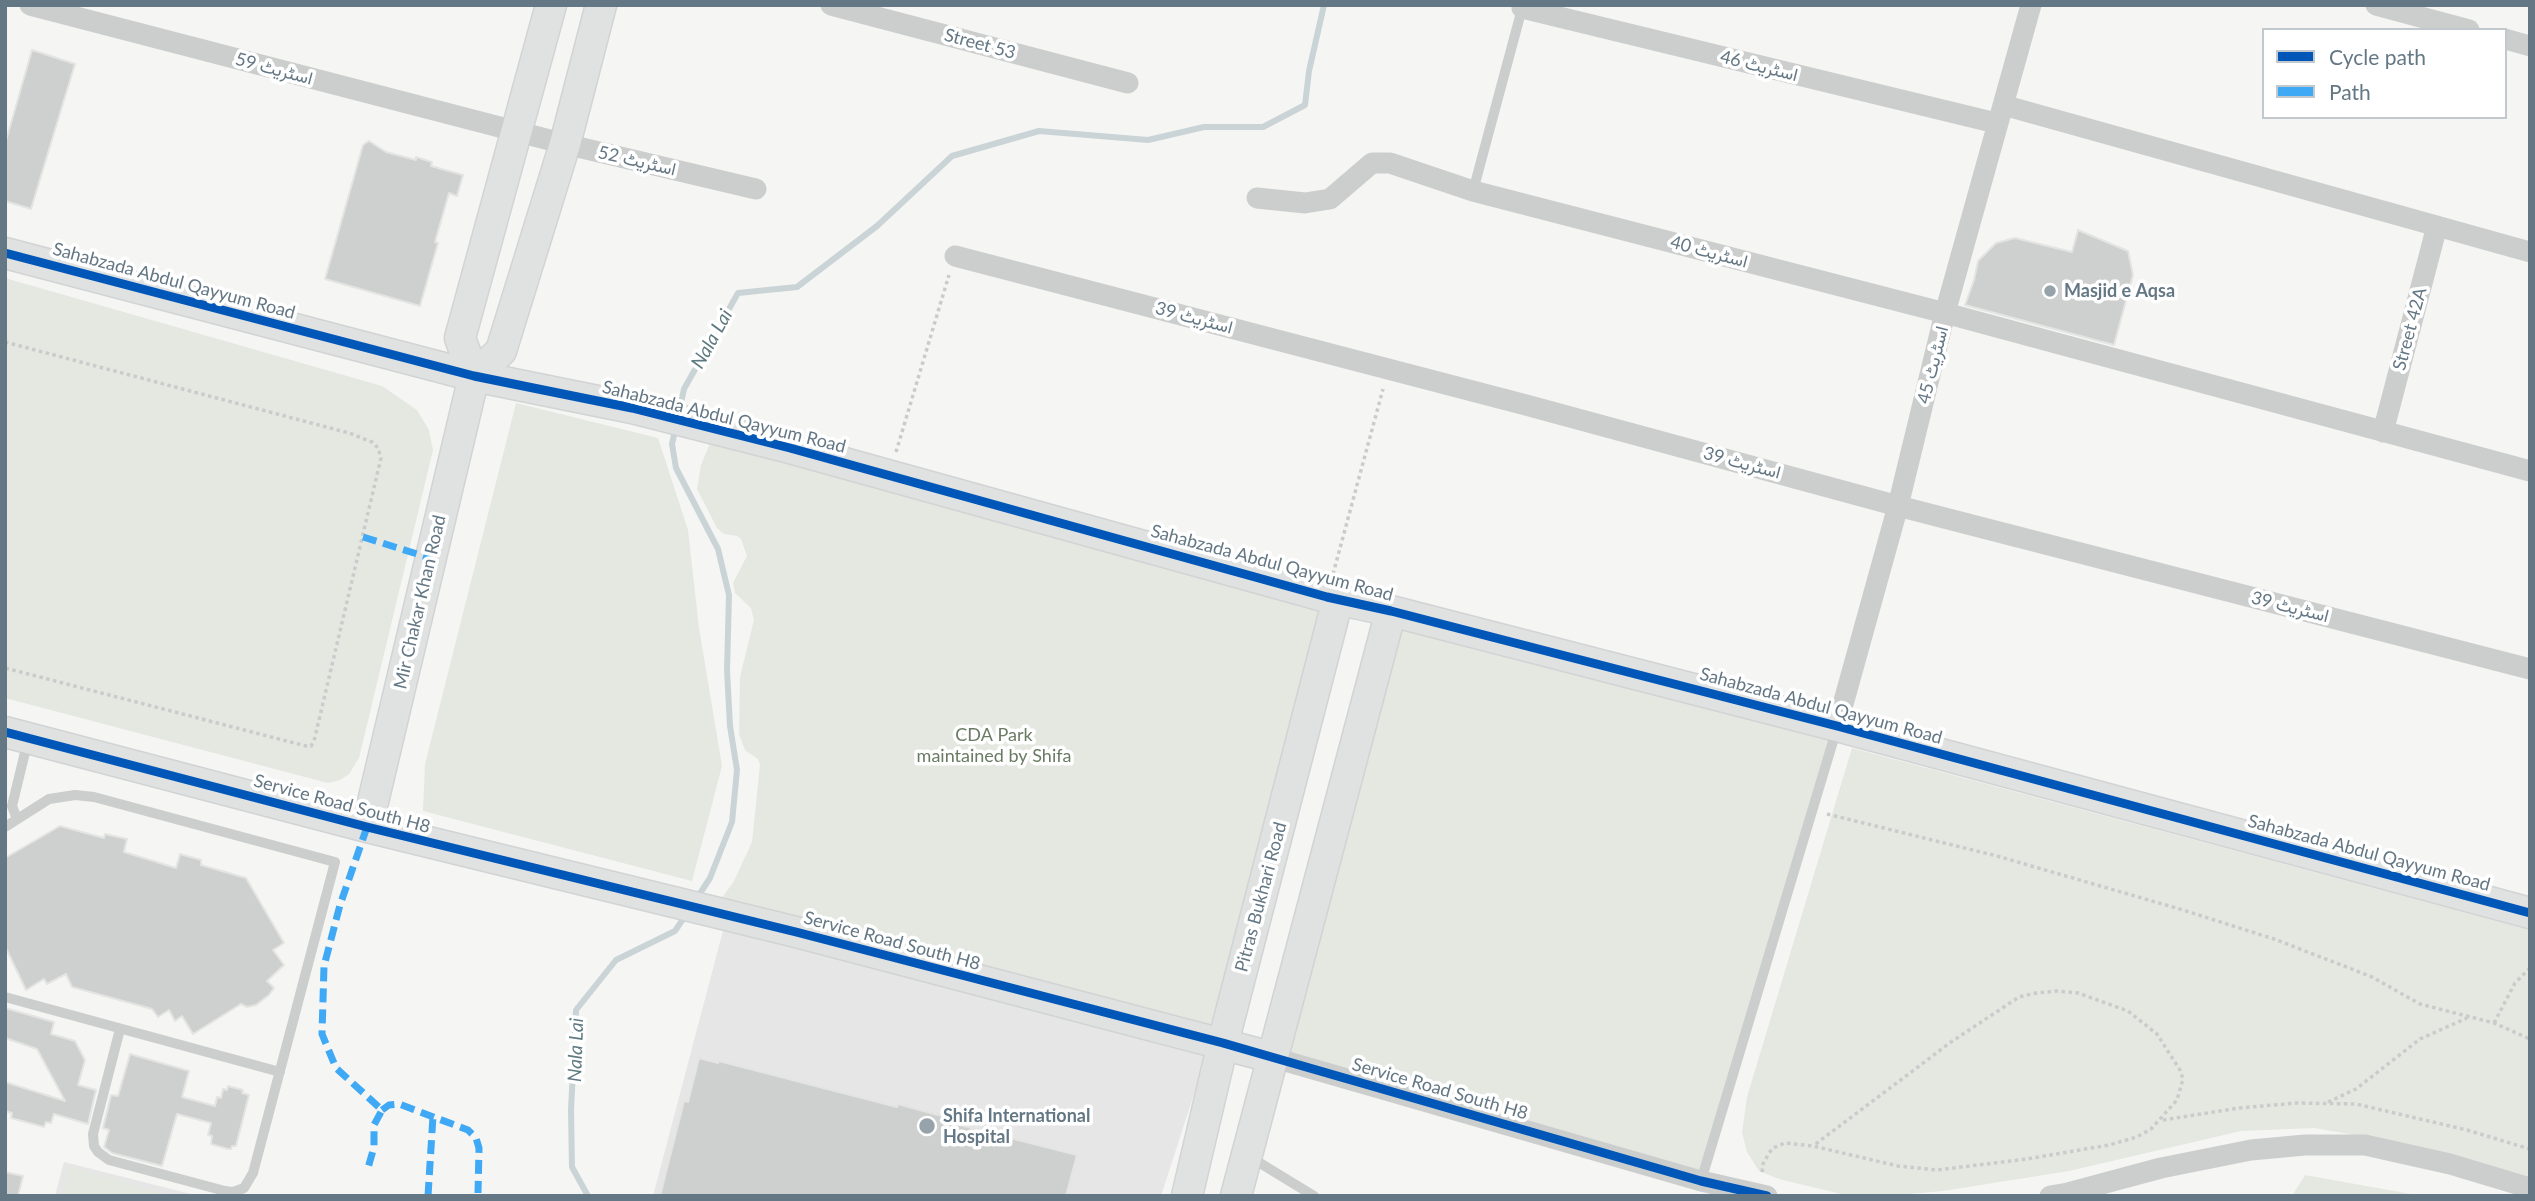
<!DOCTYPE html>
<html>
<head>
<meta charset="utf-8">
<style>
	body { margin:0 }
	#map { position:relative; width:2535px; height:1201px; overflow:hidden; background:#f5f5f3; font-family:Lato,sans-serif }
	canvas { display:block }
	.frame { position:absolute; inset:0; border:7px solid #647784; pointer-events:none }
	.legend { position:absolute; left:2262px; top:28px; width:245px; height:91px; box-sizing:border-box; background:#fff; border:2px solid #c1c9ce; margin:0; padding:9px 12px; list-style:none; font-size:21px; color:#647784 }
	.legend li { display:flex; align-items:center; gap:14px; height:35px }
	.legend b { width:35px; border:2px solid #c1c9ce }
</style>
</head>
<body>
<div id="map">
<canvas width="2535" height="1201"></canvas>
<div class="frame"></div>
<ul class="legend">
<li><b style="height:9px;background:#0057b8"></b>Cycle path</li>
<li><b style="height:9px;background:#3fa9f5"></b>Path</li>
</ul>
</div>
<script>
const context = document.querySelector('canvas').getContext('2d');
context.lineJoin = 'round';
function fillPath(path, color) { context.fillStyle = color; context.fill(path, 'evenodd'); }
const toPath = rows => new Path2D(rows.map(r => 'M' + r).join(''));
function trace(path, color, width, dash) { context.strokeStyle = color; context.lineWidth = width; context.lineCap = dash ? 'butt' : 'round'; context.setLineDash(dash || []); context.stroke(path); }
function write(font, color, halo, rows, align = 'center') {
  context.font = font + ' Lato,Vazirmatn,sans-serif'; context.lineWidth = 7; context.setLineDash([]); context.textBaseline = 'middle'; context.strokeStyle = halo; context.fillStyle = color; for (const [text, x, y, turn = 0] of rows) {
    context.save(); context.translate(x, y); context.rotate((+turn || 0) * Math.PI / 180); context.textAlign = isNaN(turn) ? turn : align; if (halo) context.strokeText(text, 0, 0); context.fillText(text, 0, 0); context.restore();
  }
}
fillPath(toPath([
	[724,927,1206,1057,1161,1196,653,1196],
	[64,1162,199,1196,55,1196]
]), '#e5e6e5');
fillPath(toPath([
	[5,278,382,386,417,410,429,430,433,450,359,758,349,774,340,780,328,783,5,698],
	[516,403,658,438,688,530,699,628,722,766,692,881,423,811,425,764],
	[716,429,1338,599,1223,1043,712,912,734,881,752,842,760,765,758,759,745,750,739,734,740,677,754,620,751,608,735,593,733,583,747,556,741,539,737,536,724,534,717,528,697,489,701,465],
	[1391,611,1837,726,1701,1181,1271,1057],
	[1852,748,2530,930,2530,1182,2367,1137,2314,1128,2241,1131,2069,1171,1943,1191,1885,1196,1841,1194,1779,1179,1759,1171,1747,1152,1742,1132,1747,1097],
	[70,1167,172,1196,62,1196],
	[2305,1175,2422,1196,2292,1196]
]), '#e4e8e1');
trace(toPath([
	[679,413,684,389,738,293,797,287,877,226,952,156,1039,131,1148,140,1204,127,1263,127,1305,105,1309,71,1324,5],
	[676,427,672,444,676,468,718,549,729,595,727,670,730,726,737,770,732,822,710,878,697,898],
	[588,1196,572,1167,571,1110,576,1010,616,960,675,931,687,913]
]), '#cad4d6', 6);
const building = toPath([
	[32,50,75,64,31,209,5,201,5,144,32,50],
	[369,141,386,152,416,160,416,157,432,162,431,166,463,175,457,196,449,193,435,242,438,243,420,306,325,279,363,145,369,141],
	[2078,230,2128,251,2133,275,2114,345,1965,305,1974,280,1978,261,1996,243,2015,238,2072,252,2078,230],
	[60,826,104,838,105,834,127,839,124,852,176,868,180,854,201,860,201,865,246,878,284,943,273,950,284,965,267,981,274,988,269,995,256,1005,247,1007,241,1004,193,1034,182,1016,175,1021,169,1010,158,1017,152,1009,72,987,66,974,47,984,44,979,26,990,5,946,5,858,60,826],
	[5,1008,54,1022,51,1034,75,1041,85,1060,78,1085,96,1090,88,1124,54,1114,51,1123,46,1122,44,1127,11,1118,12,1113,5,1111,5,1082,65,1101,37,1049,5,1038,5,1008],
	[130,1054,189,1071,182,1097,215,1106,217,1097,221,1098,223,1089,227,1090,228,1086,243,1090,242,1093,249,1095,236,1146,232,1146,231,1149,228,1149,211,1144,212,1136,208,1135,211,1123,177,1114,162,1166,112,1153,104,1147,109,1130,103,1128,111,1095,118,1096,130,1054],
	[699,1058,718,1063,719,1061,897,1107,898,1104,949,1118,948,1122,1077,1155,1066,1196,660,1196,684,1101,688,1102,699,1058],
	[5,1172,23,1176,18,1196,5,1196,5,1172]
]);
fillPath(building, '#ced0d0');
trace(building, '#e4e4e3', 2);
const secondary = toPath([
	[5,253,474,376,632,408,790,448,1327,597,1391,611,1837,726,2530,913],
	[474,376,460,338,551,5],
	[5,732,367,827,796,932,1271,1057],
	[367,827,474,376,501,351,565,144,601,5],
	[1187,1196,1223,1043,1338,599],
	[1236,1196,1391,611]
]);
trace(secondary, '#d2d3d4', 33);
trace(toPath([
	[5,342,349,433,372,442,378,448,381,458,314,741,311,746,306,746,5,668],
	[896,452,949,275],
	[1333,574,1383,389],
	[1827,814,1997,856,2183,910,2274,939,2344,966,2372,977,2420,1004,2494,1023,2530,1039],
	[2494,1023,2515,983,2530,968],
	[2328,1102,2356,1089,2420,1039,2467,1018],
	[2163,1120,2239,1108,2297,1103,2356,1104,2467,1130,2530,1149],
	[1762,1172,1763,1164,1769,1153,1773,1148,1785,1143,1813,1146,1898,1166,1937,1170,2027,1159,2109,1145,2137,1137,2151,1129,2177,1100,2183,1079,2180,1070,2157,1034,2128,1011,2078,993,2057,991,2036,993,2019,997,1951,1042,1813,1146]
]), '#cacbcb', 3.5, [3.5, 3.5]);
trace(toPath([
	[1473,191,1523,5],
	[17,819,12,806,28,740],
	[5,827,49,799,75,795,94,797,335,862,253,1173,244,1188,233,1192,225,1191,109,1160,98,1152,94,1146,93,1134,120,1029],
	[5,997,280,1072],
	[1250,1157,1314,1196],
	[1701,1181,1837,728]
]), '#cccece', 10);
trace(toPath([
	[30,5,565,144,756,189],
	[831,5,1128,83],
	[2376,5,2469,30],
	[1522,8,1996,123],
	[2505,39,2530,46],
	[2003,105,2530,252],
	[1257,198,1305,203,1330,199,1372,163,1390,163,1473,191,1945,313,2530,471],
	[955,256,1526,405,1898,506,2530,669],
	[2383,432,2437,226],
	[1837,726,1898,506,1945,313,2031,5],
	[1271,1057,1701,1181,1767,1196],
	[2050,1196,2068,1193,2161,1168,2251,1150,2305,1145,2365,1145,2450,1164,2530,1188]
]), '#cccece', 21);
trace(secondary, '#e0e1e1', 30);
trace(toPath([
	[363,537,430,558],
	[367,827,340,905,324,966,322,1034,336,1068,382,1110,374,1125,374,1147,368,1168],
	[382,1110,389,1105,399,1104,468,1130,476,1138,479,1148,478,1193],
	[428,1196,433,1116]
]), '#3fa9f5', 7, [14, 7]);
trace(toPath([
	[5,253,474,376,632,408,790,448,1327,597,1391,611,1837,726,2530,913],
	[5,732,367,827,796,932,1223,1043,1701,1181,1767,1196]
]), '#0057b8', 9);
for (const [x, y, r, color] of [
	[2050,291,7,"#97a3ab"],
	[927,1126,9,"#97a3ab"]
]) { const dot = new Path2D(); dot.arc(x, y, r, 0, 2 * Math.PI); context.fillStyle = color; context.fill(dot); trace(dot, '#fff', 2.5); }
write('18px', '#647784', '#fff', [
	["Street 53",980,44,15],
	["اسٹریٹ 46",1759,66,14],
	["اسٹریٹ 59",274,69,15],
	["اسٹریٹ 52",637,161,13],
	["اسٹریٹ 40",1709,252,15],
	["Sahabzada Abdul Qayyum Road",174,281,15],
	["اسٹریٹ 39",1194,318,15],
	["Street 42A",2410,329,-75],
	["اسٹریٹ 45",1933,365,-76],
	["Sahabzada Abdul Qayyum Road",724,417,14],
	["اسٹریٹ 39",1742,463,15],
	["Sahabzada Abdul Qayyum Road",1272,563,15],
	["Mir Chakar Khan Road",420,602,-77],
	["اسٹریٹ 39",2290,607,14],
	["Sahabzada Abdul Qayyum Road",1821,706,15],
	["Service Road South H8",342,804,15],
	["Sahabzada Abdul Qayyum Road",2369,853,15],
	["Pitras Bukhari Road",1261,897,-75],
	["Service Road South H8",892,941,15],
	["Service Road South H8",1440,1089,16]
]);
write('bold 18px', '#647784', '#fff', [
	["Masjid e Aqsa",2064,291],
	["Shifa International",943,1116],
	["Hospital",943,1137]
], 'left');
write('18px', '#697b63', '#fff', [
	["CDA Park",994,735],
	["maintained by Shifa",994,756]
]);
write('italic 19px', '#5f7a81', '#fff', [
	["Nala Lai",712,339,-61],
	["Nala Lai",576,1050,-88]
]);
</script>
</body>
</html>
